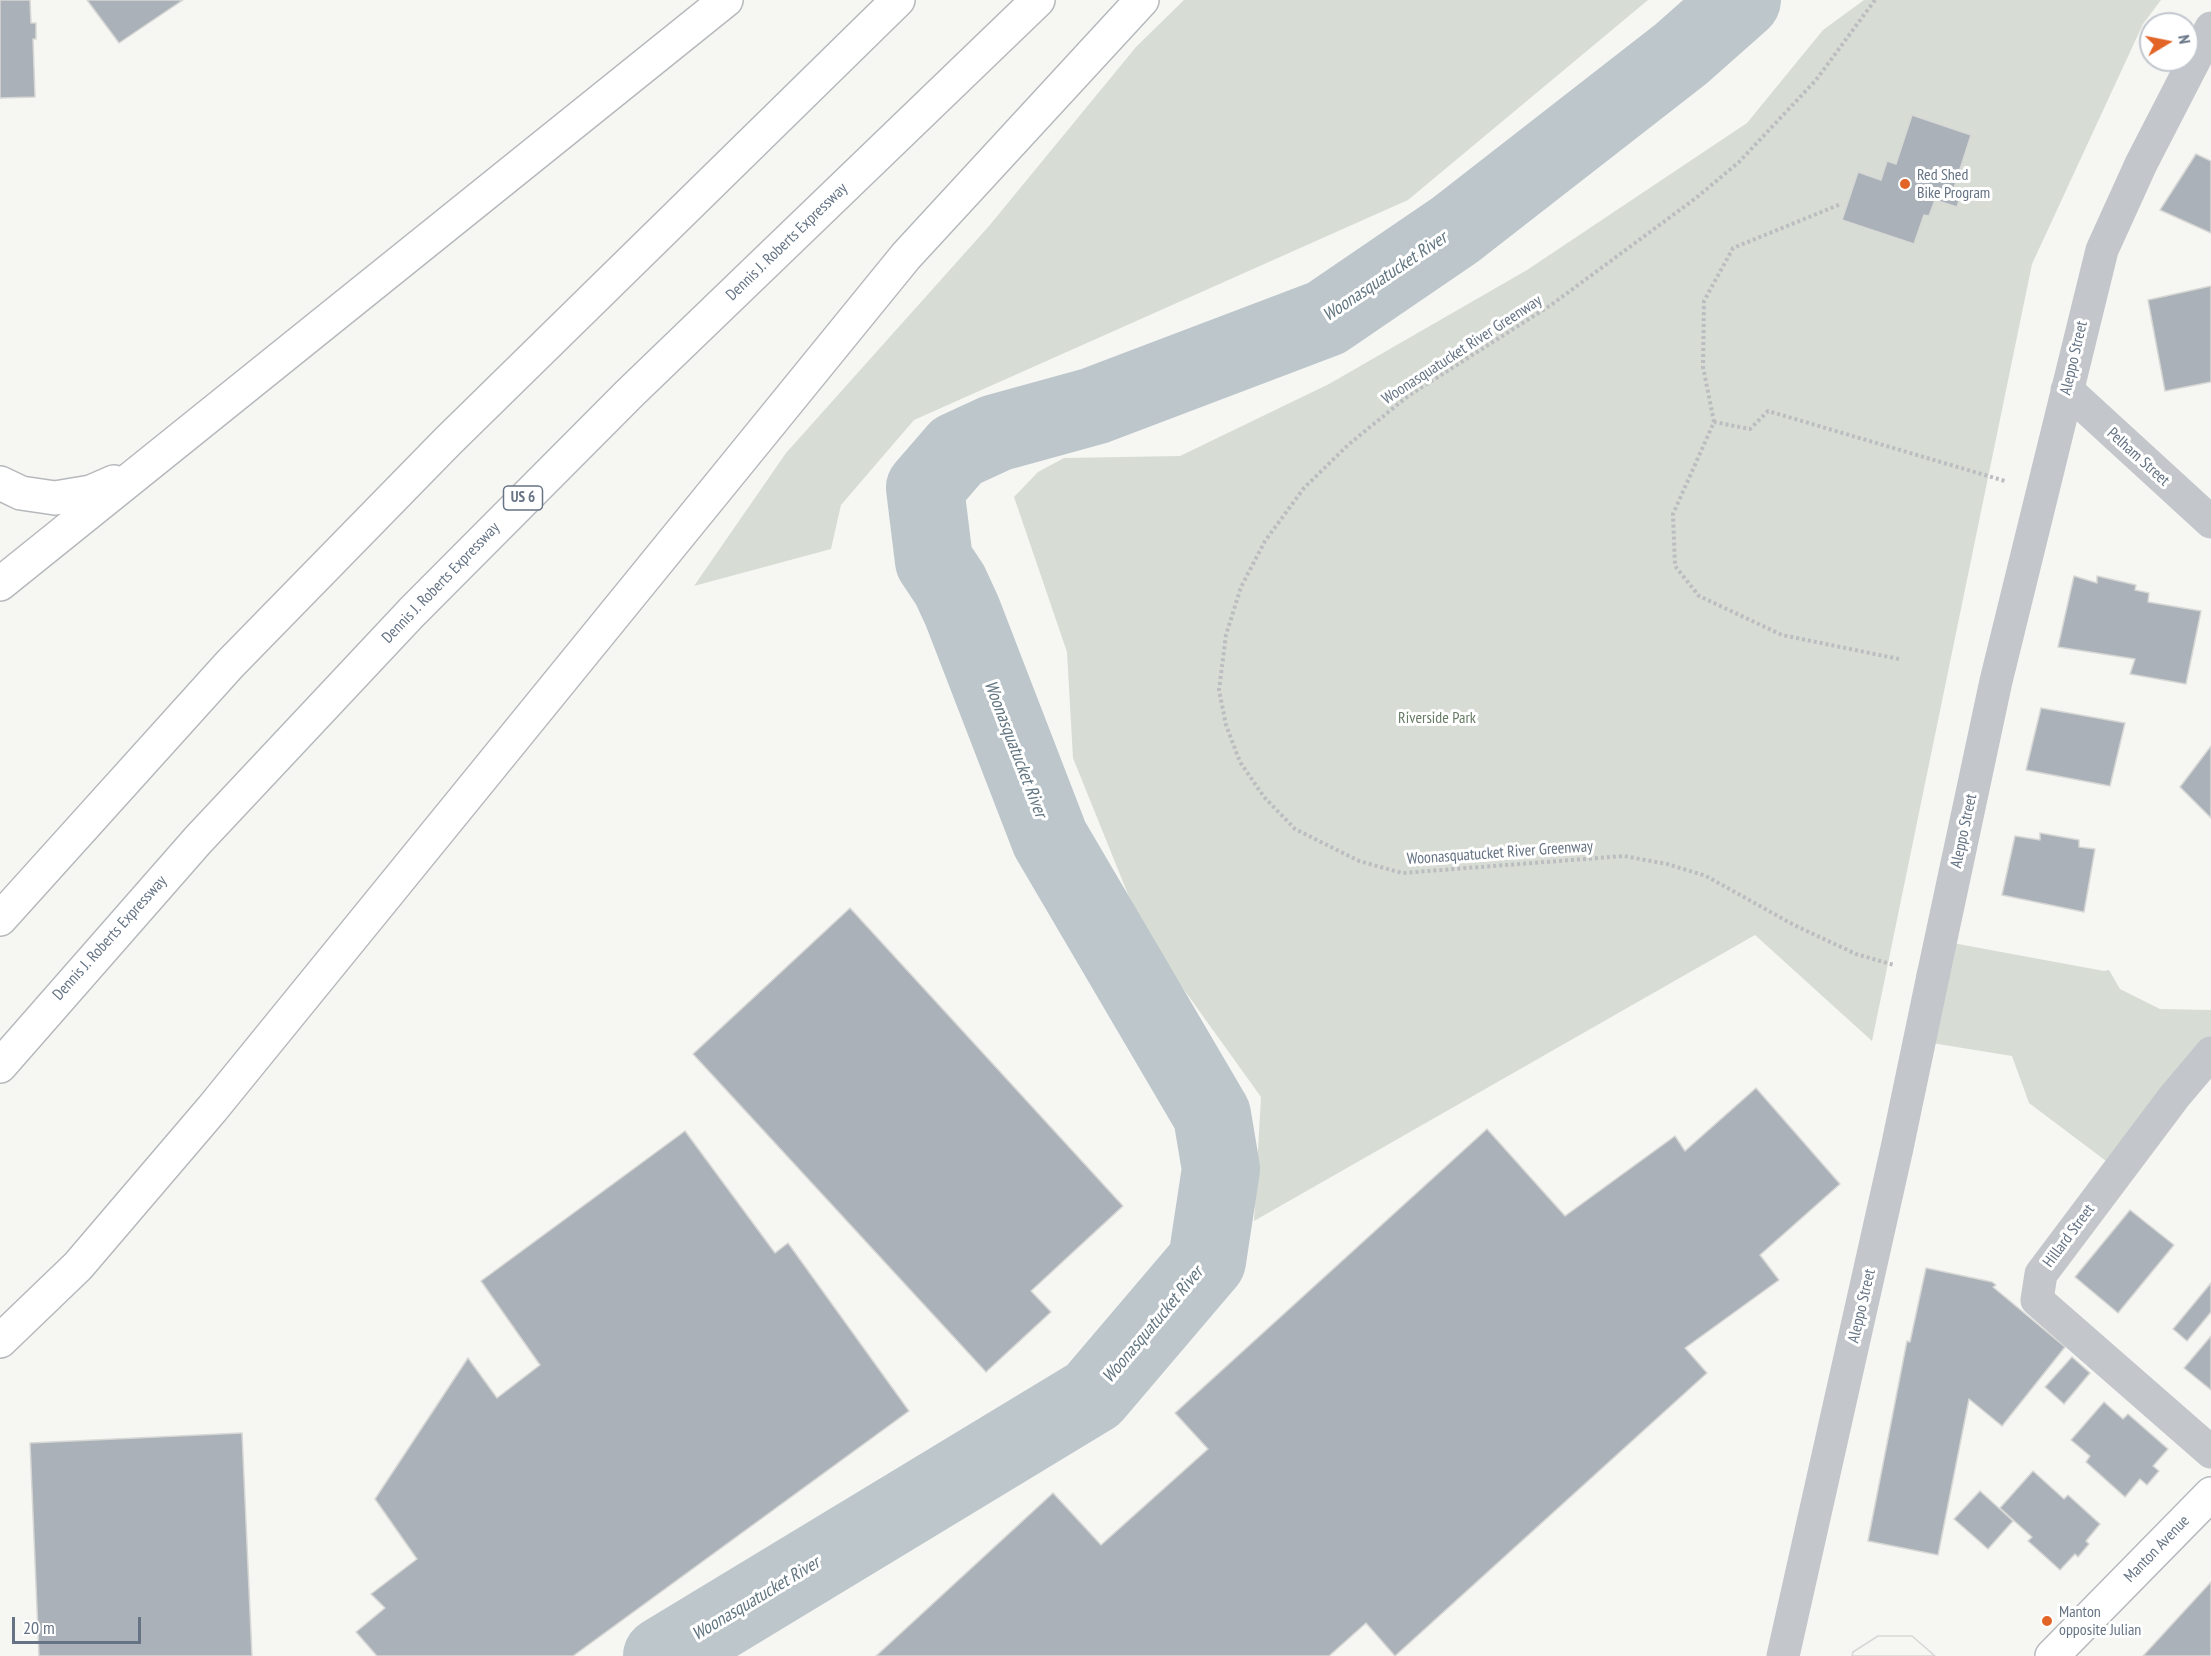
<!DOCTYPE html>
<html>
<head>
<meta charset="utf-8">
<style>
	body { margin:0 }
	#map { position:relative; width:2211px; height:1656px; overflow:hidden; background:#f6f6f3; font-family:"PT Sans Narrow",sans-serif }
	canvas { display:block }
	.north { position:absolute; left:2139px; top:12px; width:60px; height:60px; box-sizing:border-box; background:#fff; border:2px solid #c1c7ce; border-radius:50%; rotate:80deg; font-size:16px; font-weight:700; line-height:24px; text-align:center; color:#657384 }
	.north::after { content:''; display:block; margin:auto; width:21px; height:27px; background:#e26427; clip-path:polygon(50% 0,100% 100%,50% 72%,0 100%) }
	.scale { position:absolute; left:12px; top:1617px; width:129px; height:27px; box-sizing:border-box; border:3px solid #657384; border-top:0; padding-left:8px; font-size:18px; line-height:21px; white-space:nowrap; color:#657384; -webkit-text-stroke:4px #fff; paint-order:stroke }
</style>
</head>
<body>
<div id="map">
<canvas width="2211" height="1656"></canvas>
<div class="north">N</div>
<div class="scale">20 m</div>
</div>
<script>
const context = document.querySelector('canvas').getContext('2d');
context.lineJoin = 'round';
function fillPath(path, color) { context.fillStyle = color; context.fill(path, 'evenodd'); }
const toPath = rows => new Path2D(rows.map(r => 'M' + r).join(''));
function trace(path, color, width, dash) { context.strokeStyle = color; context.lineWidth = width; context.lineCap = dash ? 'butt' : 'round'; context.setLineDash(dash || []); context.stroke(path); }
function write(font, color, halo, rows, align = 'center') {
  context.font = font + ' "PT Sans Narrow",sans-serif'; context.lineWidth = 6; context.setLineDash([]); context.textBaseline = 'middle'; context.strokeStyle = halo; context.fillStyle = color; for (const [text, x, y, turn = 0] of rows) {
    context.save(); context.translate(x, y); context.rotate((+turn || 0) * Math.PI / 180); context.textAlign = isNaN(turn) ? turn : align; if (halo) context.strokeText(text, 0, 0); context.fillText(text, 0, 0); context.restore();
  }
}
fillPath(toPath([
	[1184,0,1648,0,1408,200,914,420,841,505,831,549,694,586,786,453,989,226,1136,47],
	[1864,0,2161,0,2143,24,2032,264,1872,1041,1755,935,1254,1221,1261,1097,1144,934,1073,758,1067,652,1014,497,1038,472,1064,458,1180,456,1329,384,1527,270,1747,123,1823,30],
	[1931,939,2104,971,2109,970,2120,989,2160,1009,2211,1010,2211,1061,2114,1167,2029,1103,2012,1056,1913,1040]
]), '#d7ddd4');
trace(toPath([
	[662,1656,1093,1395,1207,1261,1221,1169,1212,1115,1050,839,962,611,950,585,934,561,925,488,957,451,996,433,1094,406,1326,318,1455,230,1681,54,1742,0]
]), '#bcc6cb', 78);
const building = toPath([
	[0,0,30,0,31,23,36,23,36,39,33,39,35,97,0,98,0,0],
	[87,0,183,0,119,43,87,0],
	[1912,115,1971,135,1954,188,1962,191,1957,207,1935,200,1929,216,1924,215,1914,244,1842,220,1858,172,1881,180,1887,161,1896,164,1912,115],
	[2196,154,2211,161,2211,233,2160,210,2196,154],
	[2211,286,2211,382,2165,391,2148,300,2211,286],
	[2074,576,2097,583,2097,576,2136,585,2135,590,2149,593,2148,602,2201,611,2186,684,2130,674,2135,659,2058,647,2074,576],
	[2041,708,2125,723,2110,786,2026,770,2041,708],
	[2211,746,2211,818,2180,787,2211,746],
	[2040,833,2079,840,2079,847,2095,849,2084,912,2002,895,2015,836,2040,840,2040,833],
	[850,908,1123,1206,1031,1291,1051,1312,986,1372,693,1054,850,908],
	[1756,1088,1840,1184,1760,1255,1779,1280,1685,1348,1707,1373,1395,1656,1366,1623,1329,1656,876,1656,1053,1493,1101,1545,1208,1449,1175,1413,1487,1129,1565,1216,1675,1136,1685,1151,1756,1088],
	[685,1131,775,1253,788,1243,909,1411,573,1656,377,1656,356,1632,385,1608,371,1594,417,1559,375,1499,468,1358,497,1398,540,1365,481,1281,685,1131],
	[2130,1210,2174,1245,2118,1313,2075,1277,2130,1210],
	[1926,1268,1992,1282,1996,1285,1993,1287,2065,1347,2002,1426,1969,1399,1938,1555,1868,1541,1907,1341,1910,1342,1926,1268],
	[2211,1283,2211,1312,2187,1341,2173,1329,2211,1283],
	[2211,1336,2211,1390,2184,1368,2211,1336],
	[2072,1357,2090,1373,2064,1404,2045,1387,2072,1357],
	[2104,1402,2123,1419,2128,1414,2168,1449,2153,1466,2159,1471,2147,1485,2140,1479,2125,1497,2086,1462,2090,1456,2071,1440,2104,1402],
	[242,1433,252,1656,39,1656,30,1443,242,1433],
	[2033,1471,2064,1499,2068,1495,2100,1524,2086,1541,2089,1544,2078,1557,2075,1554,2060,1570,2028,1541,2032,1537,2000,1508,2033,1471],
	[1980,1491,2013,1521,1988,1549,1954,1519,1980,1491],
	[2211,1582,2211,1656,2143,1656,2211,1582],
	[1878,1636,1912,1636,1935,1656,1852,1656,1853,1652,1878,1636],
	[1878,1636,1912,1636,1935,1656,1852,1656,1853,1652,1878,1636]
]);
fillPath(building, '#aab1b8');
trace(building, '#d7d8d5', 1.5);
const secondary = toPath([
	[2052,1656,2211,1494]
]);
const motorway = toPath([
	[0,483,21,493,55,498,91,492,114,482],
	[0,584,726,0],
	[0,919,230,664,448,441,898,0],
	[0,1066,198,840,412,612,630,393,1038,0],
	[0,1341,78,1266,212,1109,906,256,1142,0]
]);
trace(secondary, '#b6babf', 36);
trace(motorway, '#b6b9bc', 36);
trace(toPath([
	[1875,0,1816,80,1739,162,1696,198,1551,305,1408,396,1348,445,1304,488,1265,541,1241,587,1226,635,1219,690,1226,725,1240,762,1264,797,1295,829,1359,861,1402,873,1624,856,1667,864,1706,876,1794,925,1856,954,1894,965],
	[1714,422,1703,367,1704,301,1733,248,1841,204],
	[1899,659,1782,635,1699,596,1675,566,1673,514,1714,422,1750,429,1768,411,2005,481]
]), '#bbbdc0', 4, [3, 3]);
trace(toPath([
	[2067,390,2211,522],
	[1933,976,1996,681,2102,250,2141,164,2211,28],
	[2211,1053,2174,1097,2041,1274,2037,1300,2211,1452]
]), '#c3c6ca', 33);
trace(toPath([
	[1783,1656,1897,1148,1933,976]
]), '#c3c6ca', 33);
trace(secondary, '#fff', 33);
trace(motorway, '#fff', 33);
for (const [x, y, r, color] of [
	[1905,184,6,"#e26427"],
	[2047,1621,6,"#e26427"]
]) { const dot = new Path2D(); dot.arc(x, y, r, 0, 2 * Math.PI); context.fillStyle = color; context.fill(dot); trace(dot, '#fff', 2); }
for (const [x, y, w] of [
	[523,498,39]
]) { const box = new Path2D(); box.roundRect(x - w / 2, y - 12, w, 24, 4.5); context.fillStyle = '#fff'; context.fill(box); trace(box, '#657384', 1.5); }
write('bold 15px', '#657384', null, [
	["US 6",523,498]
]);
write('16px', '#657384', '#fff', [
	["Red Shed",1917,175],
	["Bike Program",1917,193],
	["Manton",2059,1612],
	["opposite Julian",2059,1630]
], 'left');
write('16px', '#657384', '#fff', [
	["Dennis J. Roberts Expressway",787,242,-44],
	["Woonasquatucket River Greenway",1462,350,-33],
	["Aleppo Street",2074,358,-77],
	["Pelham Street",2138,457,42],
	["Dennis J. Roberts Expressway",441,583,-46],
	["Aleppo Street",1964,831,-78],
	["Woonasquatucket River Greenway",1500,853,-4],
	["Dennis J. Roberts Expressway",110,938,-48],
	["Hillard Street",2069,1236,-53],
	["Aleppo Street",1862,1306,-77],
	["Manton Avenue",2157,1549,-46]
]);
write('16px', '#677b64', '#fff', [
	["Riverside Park",1437,718]
]);
write('italic 18px', '#617580', '#fff', [
	["Woonasquatucket River",1385,277,-34],
	["Woonasquatucket River",1015,749,69],
	["Woonasquatucket River",1153,1325,-50],
	["Woonasquatucket River",756,1599,-31]
]);
</script>
</body>
</html>
